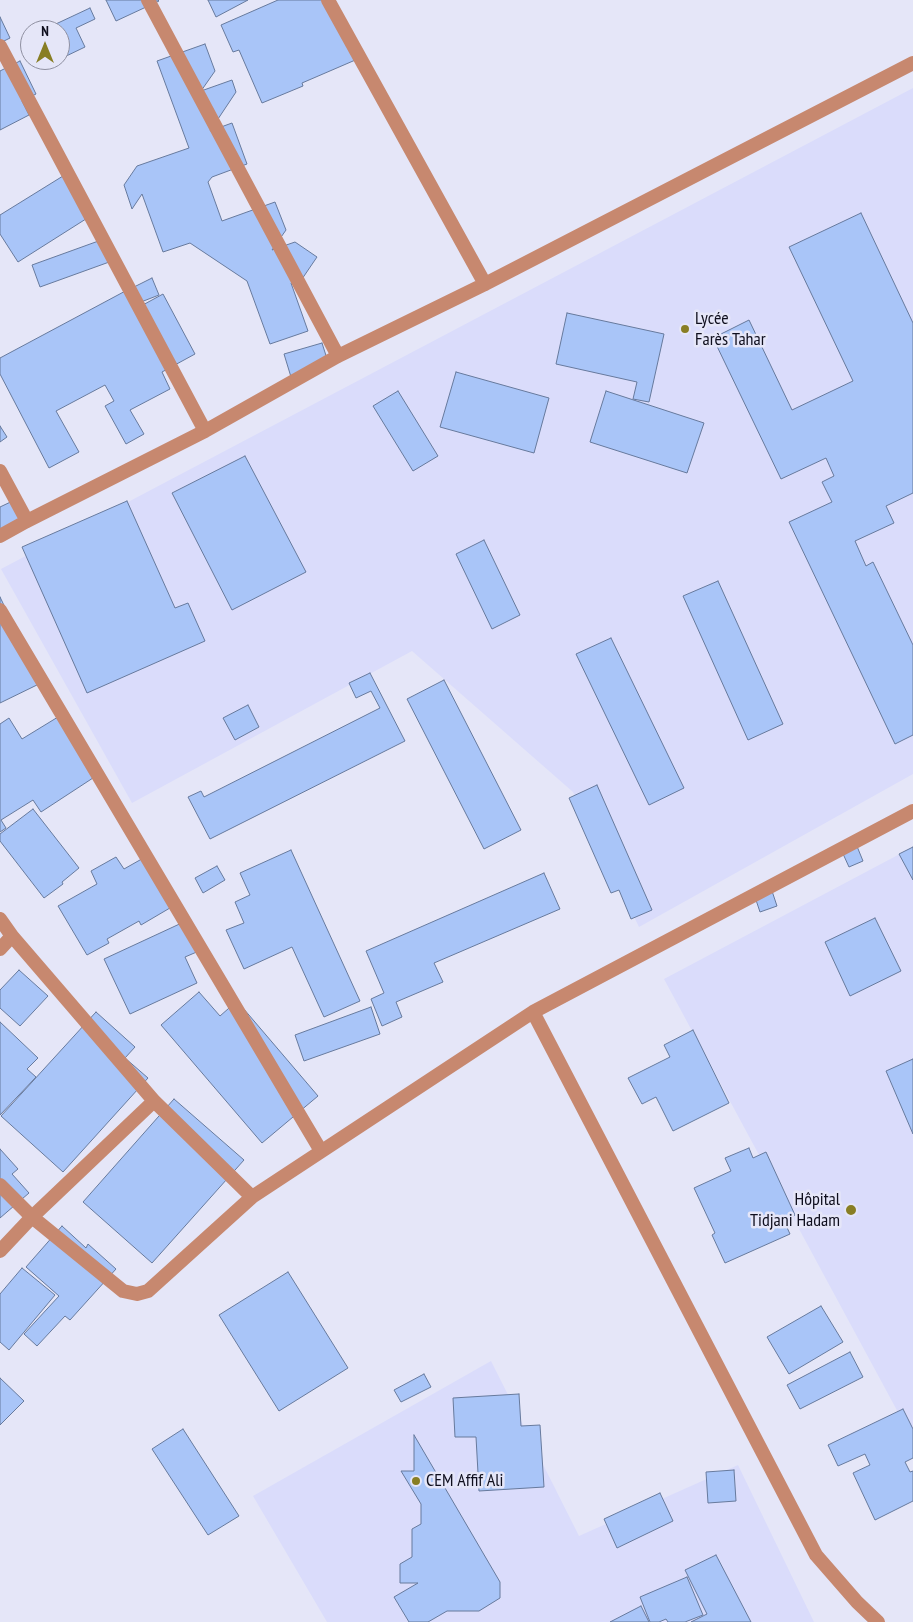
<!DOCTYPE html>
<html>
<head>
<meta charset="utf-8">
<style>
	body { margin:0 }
	#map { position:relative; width:913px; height:1622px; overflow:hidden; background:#e5e6f8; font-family:"PT Sans Narrow",sans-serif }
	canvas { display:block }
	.north { position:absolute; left:20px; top:20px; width:50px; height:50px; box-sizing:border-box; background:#e5e6f8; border:1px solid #8f90a1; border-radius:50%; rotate:0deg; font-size:14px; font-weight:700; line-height:20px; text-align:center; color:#0f0f1e }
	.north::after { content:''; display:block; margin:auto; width:18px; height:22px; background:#887e24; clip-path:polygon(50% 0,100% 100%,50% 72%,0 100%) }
</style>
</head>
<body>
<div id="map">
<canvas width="913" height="1622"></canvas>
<div class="north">N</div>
</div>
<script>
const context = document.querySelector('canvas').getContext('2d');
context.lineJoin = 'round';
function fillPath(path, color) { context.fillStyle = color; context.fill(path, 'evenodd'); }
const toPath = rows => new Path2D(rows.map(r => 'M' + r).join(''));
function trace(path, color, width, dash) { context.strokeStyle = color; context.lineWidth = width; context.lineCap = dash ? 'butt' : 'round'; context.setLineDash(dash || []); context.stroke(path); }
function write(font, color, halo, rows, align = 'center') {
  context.font = font + ' "PT Sans Narrow",sans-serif'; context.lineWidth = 5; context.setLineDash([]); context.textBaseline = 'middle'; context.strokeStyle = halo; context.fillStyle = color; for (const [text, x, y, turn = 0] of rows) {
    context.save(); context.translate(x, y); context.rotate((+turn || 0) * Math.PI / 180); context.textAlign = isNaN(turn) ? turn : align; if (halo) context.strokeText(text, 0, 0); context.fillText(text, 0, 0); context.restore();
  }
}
fillPath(toPath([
	[913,88,913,774,639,927,573,792,412,651,132,803,1,569],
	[913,847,913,1440,664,979],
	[491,1361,579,1536,738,1465,814,1622,327,1622,253,1496]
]), '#dadcfb');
const building = toPath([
	[106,0,158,0,159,1,116,21,106,0],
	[208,0,248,0,216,17,208,0],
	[278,0,335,0,360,58,302,83,303,86,262,103,239,50,233,52,221,25,278,0],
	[90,8,95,19,76,28,85,47,60,59,60,30,43,30,90,8],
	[0,17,10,38,0,43,0,17],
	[205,44,215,71,201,91,232,80,236,92,210,131,232,123,247,164,212,177,208,182,222,221,275,202,286,230,272,250,295,242,317,257,302,279,291,283,308,331,270,344,247,281,190,243,163,252,142,194,132,209,124,185,137,166,189,148,157,61,205,44],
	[20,61,36,94,22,101,29,115,0,130,0,71,20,61],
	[63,176,89,217,18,262,0,234,0,215,63,176],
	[861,213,913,323,913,493,886,506,894,523,855,541,866,566,873,562,913,645,913,735,895,744,789,522,832,502,822,482,834,476,826,458,781,479,713,338,749,320,792,410,853,381,789,247,861,213],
	[104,239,112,261,40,287,32,265,104,239],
	[152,278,159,295,141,302,134,287,152,278],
	[131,288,141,306,163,294,195,354,162,372,170,389,130,410,144,434,126,444,105,406,114,401,105,385,56,411,79,452,49,468,0,374,0,358,131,288],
	[567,313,664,334,649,402,633,399,637,382,556,364,567,313],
	[322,343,329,365,291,377,284,354,322,343],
	[456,372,549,398,534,453,440,427,456,372],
	[398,391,438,456,413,471,373,406,398,391],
	[606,391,704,423,687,473,590,442,606,391],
	[0,426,7,437,0,442,0,426],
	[245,456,306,572,232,610,172,493,245,456],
	[19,498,31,521,0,536,0,507,19,498],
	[127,501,175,608,188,603,205,641,87,693,22,547,127,501],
	[484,540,520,615,492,629,456,554,484,540],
	[718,581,783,724,748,740,683,596,718,581],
	[0,597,41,683,0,703,0,597],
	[611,638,684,788,649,805,576,654,611,638],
	[370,673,405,741,210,839,188,797,201,791,204,797,380,708,371,691,356,698,349,683,370,673],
	[444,680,521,830,484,849,407,699,444,680],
	[248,705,259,727,235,740,223,718,248,705],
	[58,717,96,776,41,812,33,800,1,820,6,828,0,832,0,724,9,718,22,739,58,717],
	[597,785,652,910,631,919,619,890,611,893,569,798,597,785],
	[33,809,79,868,62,882,63,884,44,898,0,841,0,834,33,809],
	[854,839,863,861,849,867,839,845,854,839],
	[913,847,913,880,899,854,913,847],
	[291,850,360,1001,324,1017,292,947,244,969,226,930,244,923,235,902,250,895,240,873,291,850],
	[147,856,175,905,141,925,139,921,107,939,109,943,87,955,58,906,97,884,91,871,116,857,124,869,147,856],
	[217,866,225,880,203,893,195,878,217,866],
	[544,873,560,909,434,963,443,982,396,1002,402,1017,382,1026,371,999,384,993,366,951,544,873],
	[770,885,777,906,760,912,753,891,770,885],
	[875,918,901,971,850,996,825,942,875,918],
	[186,921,199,951,185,957,197,983,130,1014,104,959,186,921],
	[19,970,48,996,20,1026,0,1008,0,990,19,970],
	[199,992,220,1016,237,1001,318,1096,262,1143,161,1025,199,992],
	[371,1007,380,1034,304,1061,295,1035,371,1007],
	[96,1012,135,1047,125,1058,148,1078,63,1172,1,1116,96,1012],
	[0,1022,38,1058,27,1069,36,1077,0,1115,0,1022],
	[693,1030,729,1103,673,1131,656,1097,642,1104,628,1078,670,1057,664,1045,693,1030],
	[913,1059,913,1134,886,1071,913,1059],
	[174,1099,244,1160,152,1263,83,1202,174,1099],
	[749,1148,753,1158,766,1152,795,1215,784,1221,790,1234,725,1263,712,1235,715,1233,694,1188,731,1171,725,1158,749,1148],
	[0,1149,18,1169,12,1174,29,1193,0,1218,0,1149],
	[62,1226,86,1248,88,1244,116,1269,70,1320,65,1316,37,1346,24,1334,59,1296,26,1267,62,1226],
	[22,1268,55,1295,9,1350,0,1342,0,1294,22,1268],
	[288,1272,348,1368,279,1411,219,1315,288,1272],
	[821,1306,843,1342,789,1374,767,1337,821,1306],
	[850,1352,863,1377,800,1409,787,1385,850,1352],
	[424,1374,431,1387,401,1402,394,1390,424,1374],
	[0,1378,24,1401,0,1425,0,1378],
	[519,1394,521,1426,540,1425,544,1487,479,1491,476,1437,455,1437,453,1398,519,1394],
	[903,1409,913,1429,913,1458,905,1462,910,1472,913,1471,913,1501,875,1520,853,1473,870,1465,865,1454,838,1466,828,1445,903,1409],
	[183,1429,239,1516,208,1535,152,1449,183,1429],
	[414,1435,500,1582,500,1598,479,1611,447,1611,428,1622,409,1622,394,1597,418,1583,400,1583,400,1564,412,1557,412,1529,421,1524,421,1504,401,1471,414,1471,414,1435],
	[734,1470,736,1501,708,1503,706,1472,734,1470],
	[660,1493,673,1521,617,1548,604,1519,660,1493],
	[716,1555,751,1622,691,1622,707,1614,685,1570,716,1555],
	[687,1577,703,1615,685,1622,668,1622,666,1619,659,1622,650,1622,640,1597,687,1577],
	[641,1606,649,1622,610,1622,641,1606]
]);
fillPath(building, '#a9c5f8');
trace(building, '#677a9d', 1);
trace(toPath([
	[148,0,338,356],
	[328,0,485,284],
	[0,46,205,431],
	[0,471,27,521],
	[0,536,27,521,205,431,338,356,485,284,913,63],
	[0,610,321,1151],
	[0,919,12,936,154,1101,252,1197],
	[0,949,12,936],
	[0,1185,32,1217,123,1291,137,1294,148,1291,252,1197,533,1012],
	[0,1251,32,1217,154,1101],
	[878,1622,857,1602,816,1555,533,1012,913,811]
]), '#c7886f', 14);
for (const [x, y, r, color] of [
	[685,329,5,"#887e24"],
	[851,1210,6,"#887e24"],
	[416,1481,5,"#887e24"]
]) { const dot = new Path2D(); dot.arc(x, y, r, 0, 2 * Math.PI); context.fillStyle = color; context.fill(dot); trace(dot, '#e5e6f8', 2); }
write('18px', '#0f0f1e', '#e5e6f8', [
	["Lycée",695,319],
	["Farès Tahar",695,340],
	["Hôpital",840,1200,"right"],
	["Tidjani Hadam",840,1221,"right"],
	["CEM Affif Ali",426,1481]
], 'left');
</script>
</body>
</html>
